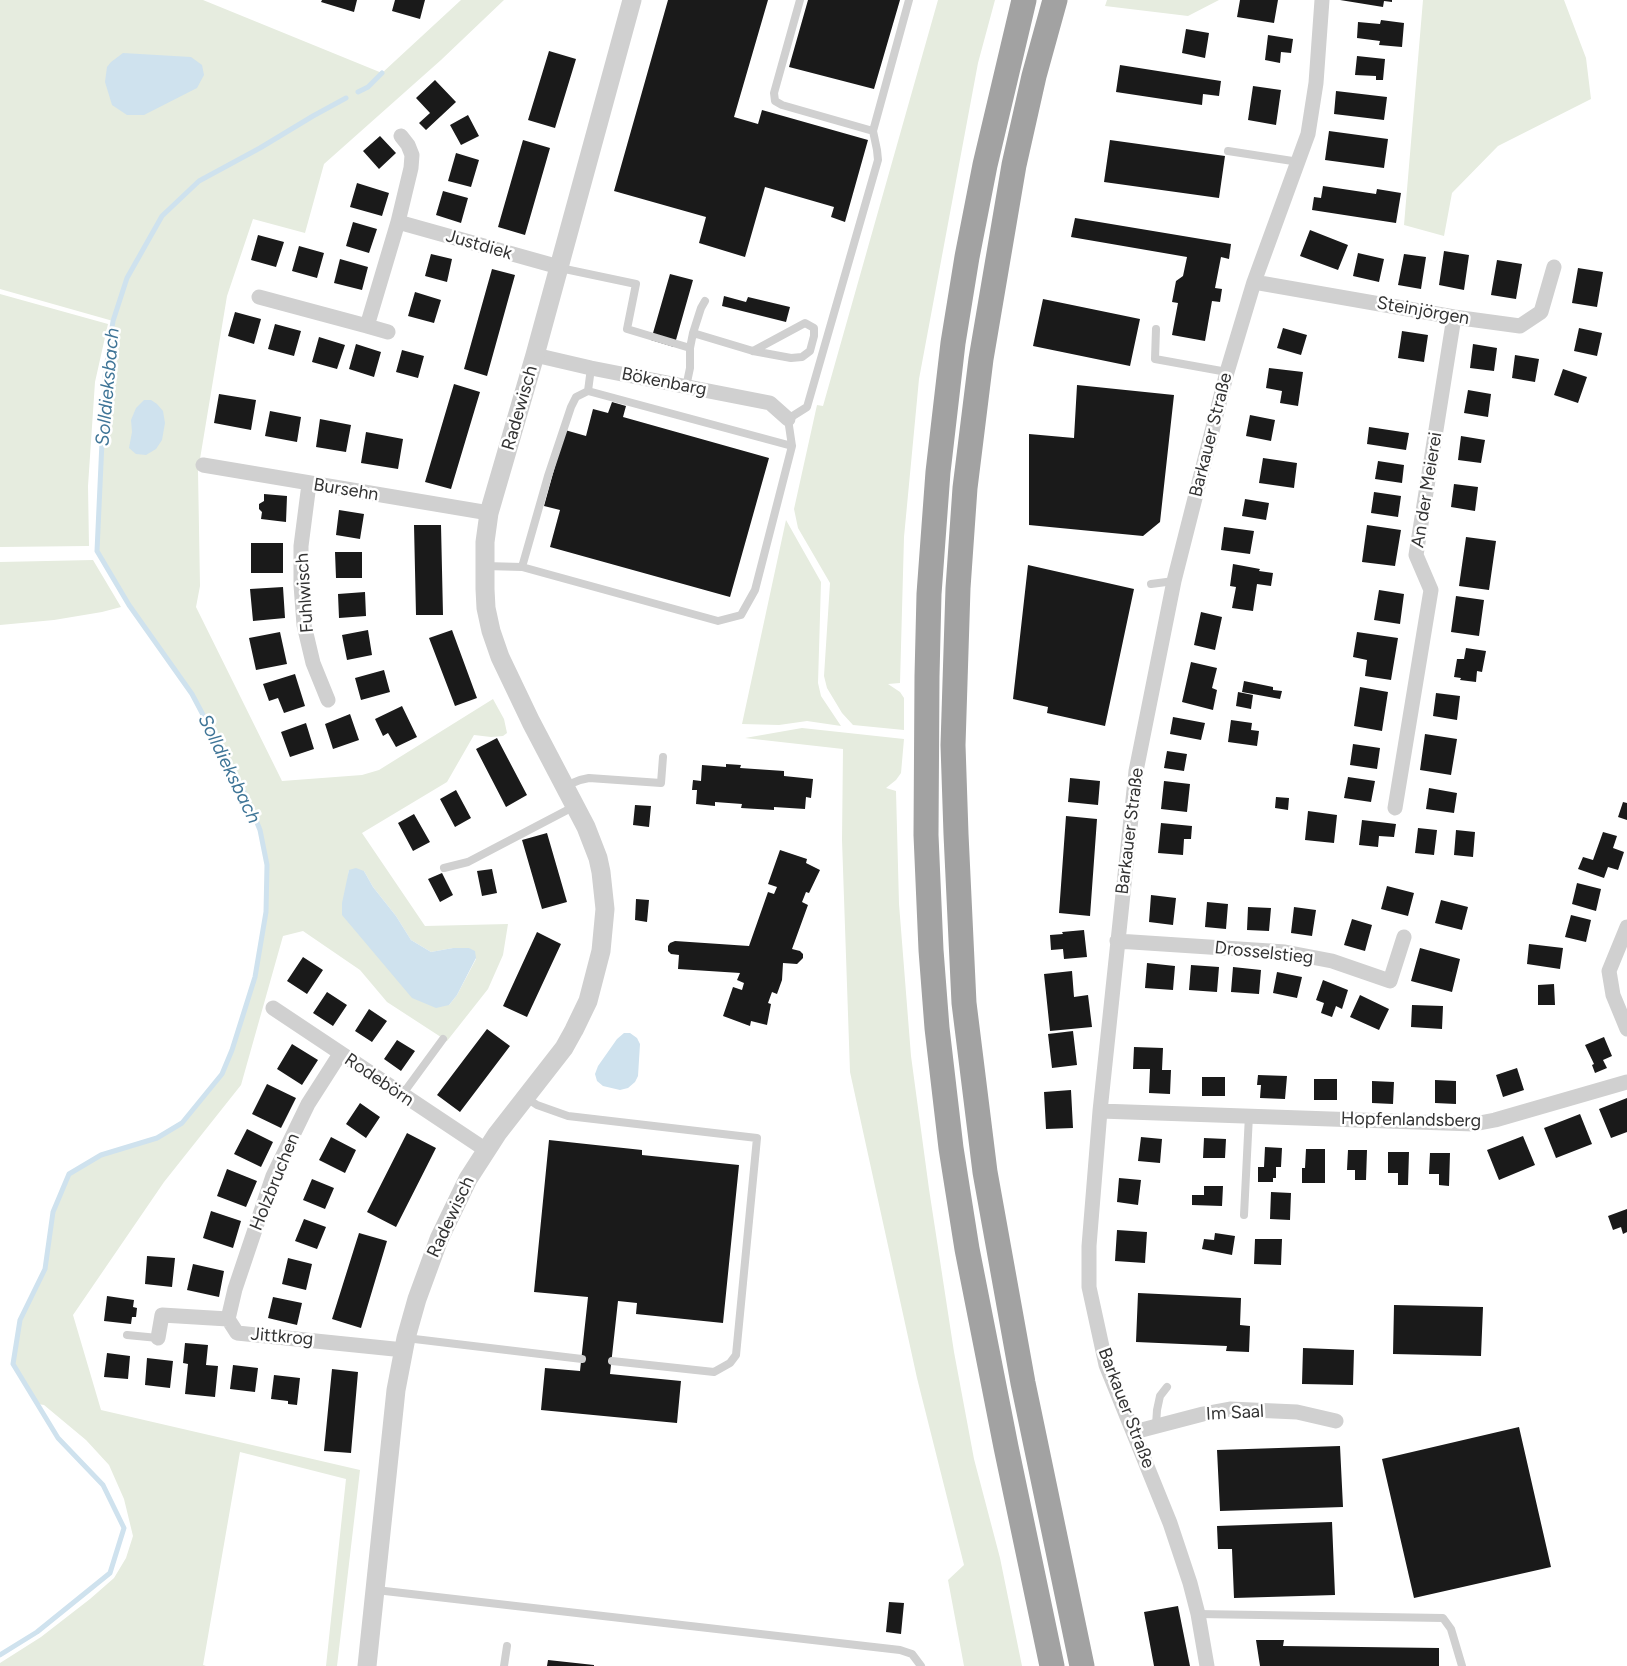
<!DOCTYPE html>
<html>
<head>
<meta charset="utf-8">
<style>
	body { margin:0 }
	canvas { display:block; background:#fff }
</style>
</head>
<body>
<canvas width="1627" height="1666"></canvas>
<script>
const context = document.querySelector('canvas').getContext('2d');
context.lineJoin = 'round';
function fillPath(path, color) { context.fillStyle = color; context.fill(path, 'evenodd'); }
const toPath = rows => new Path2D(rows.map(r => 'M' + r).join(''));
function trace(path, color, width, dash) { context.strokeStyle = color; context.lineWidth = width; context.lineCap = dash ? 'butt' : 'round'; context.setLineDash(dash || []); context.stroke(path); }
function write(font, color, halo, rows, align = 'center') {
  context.font = font + ' Figtree,sans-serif'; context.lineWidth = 5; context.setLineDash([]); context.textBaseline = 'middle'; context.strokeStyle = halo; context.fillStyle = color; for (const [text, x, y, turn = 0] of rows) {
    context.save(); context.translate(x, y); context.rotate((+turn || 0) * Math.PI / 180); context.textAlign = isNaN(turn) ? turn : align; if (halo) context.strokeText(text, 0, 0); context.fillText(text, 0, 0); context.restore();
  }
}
fillPath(toPath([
	[0,0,203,0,382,73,461,0,504,0,441,60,324,164,305,233,253,219,227,296,198,471,200,586,196,607,282,781,362,775,379,770,493,699,504,719,507,733,503,736,491,737,474,735,447,782,362,833,425,926,508,924,503,955,488,989,447,1041,387,1002,360,970,303,931,283,936,241,1085,164,1182,73,1315,101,1410,360,1470,337,1666,326,1666,346,1479,240,1452,203,1665,206,1666,0,1666,0,1663,41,1637,90,1599,114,1578,126,1558,133,1536,124,1499,109,1465,86,1440,44,1405,38,1404,13,1364,20,1320,45,1269,53,1212,69,1174,101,1155,157,1138,182,1123,222,1075,232,1050,255,977,266,912,267,866,259,830,247,798,192,694,129,605,97,551,105,376,113,321,0,289],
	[349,870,364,871,373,887,396,916,411,940,431,952,453,948,469,948,476,959,457,995,449,1005,347,884],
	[938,0,995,0,978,63,919,379,904,537,900,683,888,684,900,692,904,698,904,730,853,725,842,713,827,688,824,676,830,583,798,528,794,509,817,405,823,406],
	[1107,0,1219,0,1188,16,1105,6],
	[1423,0,1564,0,1586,58,1591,99,1498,146,1452,193,1444,236,1404,225],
	[0,294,108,324,95,382,88,486,89,546,0,547],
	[786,520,821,582,818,683,821,696,841,726,807,721,779,725,742,724],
	[93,560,121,607,102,612,54,620,0,625,0,562],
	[802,728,904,739,901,773,896,780,886,788,896,791,899,904,911,1056,929,1189,954,1352,974,1459,1000,1558,1022,1666,964,1666,948,1580,964,1565,917,1378,850,1072,842,840,843,749,745,738]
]), '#e6ecdf');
fillPath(toPath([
	[123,53,191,57,202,65,204,75,197,88,144,115,127,115,112,105,105,82,107,67,111,62],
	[144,400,151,400,157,404,163,411,165,423,162,440,156,449,146,455,136,454,129,448,132,432,131,420,136,408],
	[356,868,364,871,373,887,396,916,411,940,431,952,453,948,469,948,475,951,476,958,457,995,449,1005,436,1008,412,998,342,915,342,903,349,870],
	[624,1033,630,1033,637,1038,640,1044,638,1076,635,1082,628,1088,620,1090,603,1086,597,1081,595,1074,598,1066,617,1039]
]), '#cfe2ee');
trace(toPath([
	[358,92,368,87,382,73],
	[0,1655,37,1632,110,1573,124,1528,103,1485,58,1438,13,1364,20,1320,45,1269,53,1212,69,1174,101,1155,157,1138,182,1123,222,1074,232,1050,255,977,266,912,267,865,260,830,247,798,192,694,129,605,97,551,105,376,113,321,127,278,162,216,199,181,260,148,313,116,346,98]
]), '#cfe2ee', 5);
fillPath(toPath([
	[322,0,357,0,354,12,321,2],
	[395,0,425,0,420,19,392,11],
	[668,0,768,0,734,117,758,124,762,110,868,140,845,222,831,217,834,207,765,187,745,257,699,243,706,217,614,191],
	[808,0,900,0,874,89,789,67],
	[1240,0,1278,0,1274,23,1237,17],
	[1340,0,1392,0,1392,2,1384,1,1383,7],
	[1381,20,1404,23,1402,47,1379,45,1380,41,1357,38,1358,22,1380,24],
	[1186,29,1209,33,1205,58,1182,53],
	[1268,35,1293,39,1291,53,1281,52,1280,63,1265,60],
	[549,51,576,59,555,128,528,120],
	[1357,56,1385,59,1383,80,1376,80,1376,76,1355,75],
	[1120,65,1221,81,1219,96,1203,94,1202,105,1116,92],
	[435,80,456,102,426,130,419,123,430,113,416,98],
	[1253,86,1281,90,1276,125,1248,120],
	[1336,91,1387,97,1384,120,1334,114],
	[468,115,479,136,461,145,450,125],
	[1329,131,1388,139,1384,168,1325,160],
	[380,136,396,153,379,169,363,151],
	[523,140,550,148,525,235,498,227],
	[1110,140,1225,156,1219,198,1104,182],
	[456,153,479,160,471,187,448,181],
	[357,183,389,193,382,216,350,207],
	[1323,186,1376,194,1377,189,1401,193,1396,223,1312,210,1314,197,1321,198],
	[443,191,468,198,461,223,436,215],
	[1075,218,1231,244,1229,259,1221,257,1215,288,1222,289,1220,302,1212,301,1205,341,1172,335,1178,303,1172,302,1176,281,1183,276,1187,257,1071,237],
	[353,222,377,229,369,253,346,246],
	[1310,230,1348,245,1338,270,1300,256],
	[258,235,284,242,276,267,251,260],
	[299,246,324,253,317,278,292,271],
	[1444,251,1469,255,1464,290,1439,285],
	[1358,253,1384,259,1379,282,1353,276],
	[431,254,452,259,447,282,425,276],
	[1404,254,1426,257,1421,289,1398,285],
	[340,259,368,267,362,290,334,283],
	[1497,260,1522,264,1516,299,1491,295],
	[1578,268,1603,272,1597,307,1572,303],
	[492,269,515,275,487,376,464,369],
	[670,274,693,280,674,347,651,340],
	[415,292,441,300,434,323,408,316],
	[724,296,746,302,748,297,790,307,786,322,722,306],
	[1043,299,1140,319,1130,366,1033,346],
	[235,312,261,319,254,344,228,336],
	[275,324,301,331,294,356,268,349],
	[1283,328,1307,335,1301,355,1277,348],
	[1579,328,1602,333,1597,356,1574,351],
	[1402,331,1428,335,1424,362,1398,358],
	[319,337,345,345,337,369,312,362],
	[356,344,381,352,374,377,349,369],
	[1473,344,1497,348,1494,371,1470,368],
	[402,350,424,356,418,378,396,372],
	[1515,355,1539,359,1535,382,1512,378],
	[1269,368,1303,372,1298,406,1280,403,1282,391,1266,388],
	[1563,369,1587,377,1578,403,1554,395],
	[454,384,480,392,451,489,425,482],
	[1077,385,1174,395,1160,522,1143,536,1029,525,1029,434,1074,438],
	[1468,390,1491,394,1488,417,1464,413],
	[219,394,256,400,251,430,214,423],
	[612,402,626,406,623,417,769,458,730,597,550,547,560,510,544,506,565,430,586,436,593,409,608,413],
	[270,411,301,417,297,442,265,436],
	[1250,415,1275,420,1271,441,1246,436],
	[320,419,351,425,346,452,316,447],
	[1369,427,1409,433,1406,450,1367,444],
	[366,432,403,439,398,469,361,463],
	[1461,436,1485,440,1481,463,1458,460],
	[1263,458,1297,463,1294,488,1259,483],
	[1378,461,1404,465,1402,483,1375,479],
	[1454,484,1478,487,1475,511,1451,507],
	[1374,492,1401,496,1398,517,1371,513],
	[264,494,287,496,286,522,261,519,262,512,259,509,259,504,264,501],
	[1245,499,1269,503,1266,520,1242,516],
	[339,510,364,514,360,539,336,535],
	[414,525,441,525,443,615,416,615],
	[1367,525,1401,530,1395,566,1362,562],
	[1224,527,1254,531,1250,554,1221,550],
	[1466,537,1496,541,1489,590,1459,586],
	[251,543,283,543,283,573,251,573],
	[335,552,362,552,362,578,336,578],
	[1233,564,1260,569,1259,571,1273,573,1271,586,1257,584,1253,611,1232,608,1236,587,1230,586],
	[1028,565,1134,589,1105,726,1047,713,1048,707,1013,699],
	[283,587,285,618,253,621,250,589],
	[1379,590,1404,594,1400,624,1374,620],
	[365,592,366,616,339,618,338,594],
	[1456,596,1484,600,1479,636,1451,632],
	[1201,612,1222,617,1215,650,1194,645],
	[368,630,372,655,347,660,342,635],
	[452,630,477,698,455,706,429,638],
	[280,632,287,664,256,670,249,638],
	[1357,632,1398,638,1391,680,1365,676,1367,660,1353,657],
	[1466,648,1486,651,1482,672,1477,671,1476,682,1460,680,1461,678,1454,677,1457,659,1464,659],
	[1191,662,1217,668,1212,688,1217,690,1213,710,1182,702],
	[384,670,390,692,361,700,355,678],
	[295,674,305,706,284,713,278,698,269,701,263,684],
	[1244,681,1273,687,1273,690,1282,691,1280,699,1242,692],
	[1360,687,1388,692,1382,731,1354,726],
	[1238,692,1253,695,1251,709,1236,706],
	[1436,693,1460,696,1457,720,1433,716],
	[402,706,417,737,396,747,388,733,383,736,375,719],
	[350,714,359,740,333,749,325,724],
	[1173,717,1205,723,1201,740,1170,734],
	[1231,720,1252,723,1251,730,1259,731,1257,746,1228,742],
	[306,723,314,749,290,757,281,732],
	[1425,734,1457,739,1451,775,1420,770],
	[497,738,527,795,506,807,476,749],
	[1353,744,1380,748,1377,769,1350,765],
	[1167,751,1187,754,1184,771,1164,768],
	[726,764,741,765,740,768,784,771,784,776,813,779,811,798,806,797,805,809,774,807,774,810,741,808,742,804,715,802,715,806,696,804,697,790,692,790,693,780,701,781,702,765,726,767],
	[1348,777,1375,781,1371,802,1344,798],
	[1070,778,1100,781,1098,805,1068,802],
	[1164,781,1190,784,1187,812,1161,809],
	[1429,788,1457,793,1454,813,1426,809],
	[456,790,471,818,455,827,440,799],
	[1276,797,1289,798,1288,810,1275,808],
	[1623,802,1627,803,1627,820,1618,817],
	[635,805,651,806,649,827,633,825],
	[1308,811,1337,815,1334,843,1305,840],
	[414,814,430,842,413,851,398,823],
	[1066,816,1097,819,1090,916,1059,913],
	[1362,820,1396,824,1394,837,1379,836,1378,847,1359,845],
	[1161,823,1192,826,1191,839,1184,839,1183,855,1158,853],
	[1418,828,1437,830,1434,855,1415,853],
	[1456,830,1475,832,1473,857,1454,855],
	[1603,832,1617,836,1613,848,1624,852,1618,870,1608,867,1604,878,1578,869,1583,857,1593,860],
	[547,833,567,902,542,909,522,840],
	[780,850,807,859,806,863,820,870,809,893,806,892,802,902,808,905,792,949,800,951,803,954,803,958,797,964,783,963,782,980,777,994,772,992,768,1003,771,1004,767,1025,751,1021,750,1026,723,1016,733,987,742,990,744,983,737,980,740,973,678,969,679,955,671,954,668,951,668,946,670,943,675,941,749,946,768,892,774,894,777,887,768,884],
	[492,869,497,893,482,896,477,871],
	[442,873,453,895,440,902,428,879],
	[1577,883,1601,889,1596,911,1572,904],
	[1387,886,1414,893,1408,916,1381,909],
	[1151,895,1176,898,1173,925,1149,922],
	[636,899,649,900,647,922,635,920],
	[1441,900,1468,907,1462,930,1435,923],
	[1207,902,1228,904,1226,929,1205,927],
	[1248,907,1271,908,1269,931,1247,930],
	[1294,907,1316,910,1312,936,1291,933],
	[1571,915,1591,920,1586,942,1565,937],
	[1352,919,1372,925,1365,951,1344,945],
	[1084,930,1087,957,1064,959,1063,949,1051,950,1050,935,1063,934,1062,932],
	[537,932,561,944,527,1017,503,1006],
	[1529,944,1563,948,1560,969,1527,964],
	[1420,948,1460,959,1452,992,1411,981],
	[303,957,323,970,307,994,287,981],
	[1147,963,1175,966,1173,990,1145,988],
	[1191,965,1219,967,1217,992,1189,990],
	[1233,967,1261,970,1259,994,1231,992],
	[1072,971,1074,997,1088,995,1092,1027,1050,1031,1044,974],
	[1277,972,1302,977,1297,998,1273,993],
	[1323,980,1348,990,1342,1009,1336,1006,1332,1017,1321,1013,1324,1003,1316,1000],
	[1554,984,1555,1005,1538,1005,1538,985],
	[327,992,347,1005,333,1026,313,1013],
	[1360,995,1389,1009,1379,1030,1350,1017],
	[1412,1005,1443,1006,1442,1029,1411,1027],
	[369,1009,387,1021,372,1042,355,1031],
	[487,1029,510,1046,460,1112,437,1095],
	[1073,1031,1077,1065,1052,1068,1048,1034],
	[1604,1037,1612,1056,1603,1060,1607,1068,1595,1073,1592,1065,1594,1064,1585,1045],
	[397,1040,415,1051,401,1071,384,1059],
	[292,1044,318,1060,302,1085,277,1069],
	[1134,1047,1163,1048,1162,1070,1171,1070,1170,1094,1149,1093,1150,1069,1133,1069],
	[1517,1068,1524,1090,1503,1097,1496,1075],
	[1258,1075,1287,1076,1285,1099,1260,1098,1261,1085,1257,1085],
	[1202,1077,1225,1077,1225,1096,1202,1096],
	[1314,1079,1337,1079,1337,1100,1314,1100],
	[1435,1080,1456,1081,1456,1104,1435,1103],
	[1372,1081,1394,1082,1393,1104,1372,1103],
	[267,1084,296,1098,281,1128,252,1114],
	[1071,1090,1073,1128,1046,1129,1044,1092],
	[1627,1098,1627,1132,1611,1138,1599,1109],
	[360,1103,380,1117,366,1138,346,1124],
	[1580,1114,1592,1144,1556,1158,1544,1128],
	[247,1129,273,1142,261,1167,234,1154],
	[407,1133,436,1148,396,1227,367,1212],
	[1523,1136,1535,1165,1499,1180,1487,1150],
	[331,1137,356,1150,345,1173,319,1160],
	[1141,1137,1162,1139,1160,1163,1138,1161],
	[1204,1138,1226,1139,1225,1158,1203,1158],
	[549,1140,642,1150,642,1155,739,1165,723,1323,636,1314,637,1303,618,1301,610,1374,681,1381,677,1423,541,1410,545,1368,580,1371,588,1297,534,1292],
	[1265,1147,1282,1148,1281,1167,1276,1167,1276,1178,1273,1178,1273,1182,1258,1182,1258,1167,1264,1167],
	[1306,1149,1325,1149,1325,1183,1302,1183,1302,1168,1305,1168],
	[1348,1150,1367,1150,1366,1180,1355,1180,1355,1170,1347,1170],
	[1388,1152,1409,1152,1408,1185,1398,1185,1398,1173,1388,1173],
	[1430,1153,1450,1153,1449,1186,1439,1185,1439,1174,1429,1174],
	[227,1169,257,1181,246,1207,217,1196],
	[1119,1178,1141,1180,1138,1205,1117,1202],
	[312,1179,334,1188,325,1209,303,1200],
	[1204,1186,1223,1186,1222,1206,1192,1205,1192,1195,1204,1195],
	[1271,1192,1291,1193,1290,1220,1270,1219],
	[1627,1209,1627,1232,1623,1234,1621,1227,1613,1230,1608,1216],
	[211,1211,241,1221,233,1248,203,1238],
	[304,1219,326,1227,317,1249,295,1241],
	[1117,1230,1147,1232,1145,1263,1115,1261],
	[359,1233,387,1241,361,1328,332,1319],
	[1215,1233,1235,1236,1232,1255,1202,1249,1204,1239,1214,1240],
	[1255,1239,1282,1239,1281,1265,1254,1264],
	[147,1256,175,1258,172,1287,145,1284],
	[288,1258,312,1264,306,1290,282,1284],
	[193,1264,224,1271,219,1297,187,1290],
	[1138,1293,1241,1298,1240,1325,1250,1326,1249,1352,1226,1351,1227,1346,1136,1342],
	[107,1296,134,1300,133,1307,137,1308,136,1317,132,1317,131,1324,104,1321],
	[273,1297,302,1303,297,1325,268,1318],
	[1394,1305,1483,1307,1481,1356,1393,1354],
	[185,1343,208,1345,206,1365,218,1366,215,1397,185,1394,188,1364,183,1363],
	[1303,1348,1354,1350,1353,1385,1302,1384],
	[107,1353,130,1356,128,1379,104,1377],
	[147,1358,173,1361,170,1388,145,1385],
	[233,1365,258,1368,255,1392,230,1389],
	[332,1369,358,1372,351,1453,324,1451],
	[274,1375,300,1378,297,1405,288,1404,288,1401,271,1399],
	[1519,1427,1551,1567,1414,1598,1382,1459],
	[1340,1446,1343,1507,1220,1511,1217,1450],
	[1332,1522,1335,1595,1234,1598,1232,1549,1218,1549,1217,1526],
	[889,1602,904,1603,901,1634,886,1632],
	[1178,1606,1190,1666,1154,1666,1144,1612],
	[1256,1640,1284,1640,1283,1646,1439,1648,1439,1666,1260,1666],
	[548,1660,594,1665,594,1666,547,1666]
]), '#1a1a1a');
trace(toPath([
	[800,0,774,93,775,101,782,105,873,131],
	[1228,151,1299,162],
	[560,268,636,284,627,329,690,348],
	[1156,329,1155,359,1227,372],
	[693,333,753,351,791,358,802,357,810,351,814,336,814,328,805,323,753,351],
	[686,387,690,368,690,348,693,333,701,308,705,301],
	[588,391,792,446],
	[485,566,522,567,718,621,741,615,755,590,792,446,788,419,807,407,878,160,877,150,873,131,909,0],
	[522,567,548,476,571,407,576,397,588,391,591,368],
	[1151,584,1174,581],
	[565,786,580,780,589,778,661,783,663,757],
	[444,868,468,862,575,806],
	[402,1095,443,1039],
	[525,1097,537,1105,568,1116,757,1138,736,1355,730,1363,714,1372,612,1361],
	[1244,1215,1249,1115],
	[127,1335,158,1338],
	[406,1338,582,1359],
	[1156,1425,1157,1410,1160,1396,1167,1387],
	[376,1590,900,1650,912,1654,921,1666],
	[1198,1614,1443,1618,1451,1629,1462,1666],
	[504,1666,507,1646]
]), '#d0d0d0', 8);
trace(toPath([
	[398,222,559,267],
	[1254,282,1454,317,1520,326,1541,312,1554,267],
	[259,297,367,326,398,222,411,168,412,155,408,145,401,136],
	[367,326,388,332],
	[535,355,591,368,770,403,788,419],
	[203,465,489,513],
	[309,484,301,546,301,585,304,625,313,663,328,700],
	[1395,808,1431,590,1416,555,1454,317],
	[1627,927,1609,971,1613,995,1627,1029],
	[1117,941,1285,952,1332,961,1390,981,1404,937],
	[273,1008,486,1150],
	[1100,1111,1474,1124,1495,1120,1627,1082],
	[228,1319,235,1289,273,1176,308,1104,340,1054],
	[158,1338,162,1315,228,1319,237,1333,404,1350],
	[1134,1432,1203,1414,1230,1409,1297,1412,1336,1421],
	[1207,1666,1198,1614,1190,1583,1170,1523,1106,1365,1089,1287,1089,1246,1100,1111,1136,771,1174,581,1227,372,1254,282,1308,134,1316,83,1322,0]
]), '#d0d0d0', 15);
trace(toPath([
	[367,1666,396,1390,406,1338,417,1299,439,1239,468,1179,497,1134,564,1048,574,1030,588,1001,601,951,605,909,601,872,598,858,586,827,531,722,500,657,491,631,486,608,485,589,485,542,489,513,535,355,632,0]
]), '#d0d0d0', 19);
trace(toPath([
	[1024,0,985,165,967,257,953,343,938,472,929,594,927,676,926,835,931,950,937,1028,951,1148,967,1249,1006,1447,1052,1666],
	[1055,0,1034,76,1014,165,981,359,965,488,958,588,953,745,956,834,964,1003,985,1172,1023,1383,1082,1666]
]), '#a2a2a2', 25);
write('18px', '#333', '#fff', [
	["Justdiek",479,245,16],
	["Steinjörgen",1423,311,10],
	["Bökenbarg",664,382,11],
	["Radewisch",520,408,-74],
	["Barkauer Straße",1211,435,-76],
	["Bursehn",346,490,9],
	["An der Meierei",1427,490,-81],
	["Fuhlwisch",305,593,-94],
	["Barkauer Straße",1130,831,-83],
	["Drosselstieg",1264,953,6],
	["Rodebörn",379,1080,34],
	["Hopfenlandsberg",1411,1120,1],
	["Holzbruchen",275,1182,-68],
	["Radewisch",451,1217,-65],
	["Jittkrog",282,1337,5],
	["Barkauer Straße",1126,1408,69],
	["Im Saal",1235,1413,-3]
]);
write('italic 19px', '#3f7597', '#fff', [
	["Solldieksbach",108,387,-85],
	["Solldieksbach",229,769,64]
]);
</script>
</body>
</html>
